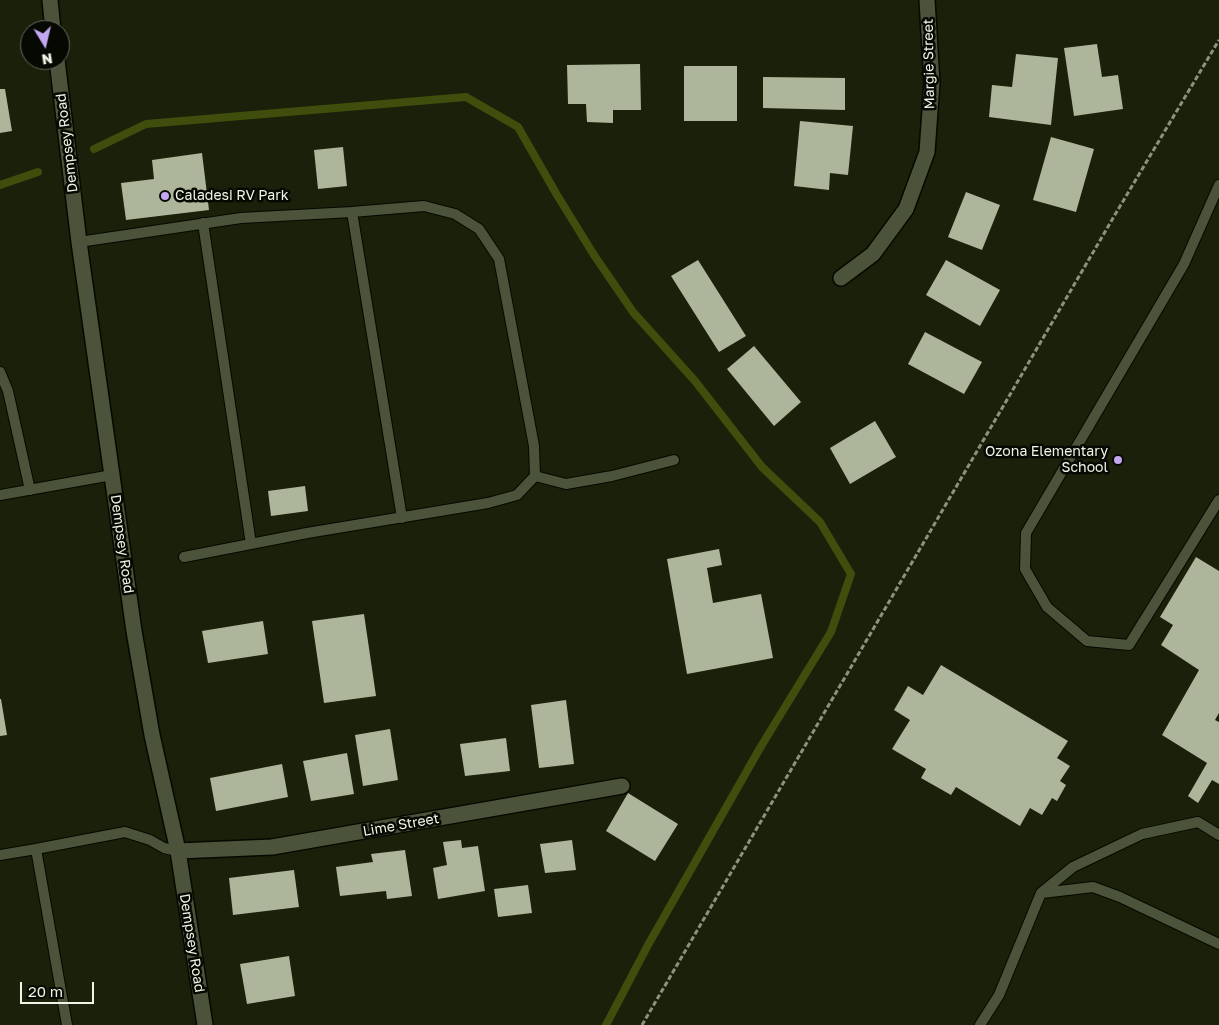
<!DOCTYPE html>
<html>
<head>
<meta charset="utf-8">
<style>
	body { margin:0 }
	#map { position:relative; width:1219px; height:1025px; overflow:hidden; background:#1a2009; font-family:"Golos Text",sans-serif }
	canvas { display:block }
	.north { position:absolute; left:20px; top:20px; width:50px; height:50px; box-sizing:border-box; background:#060902; border:1px solid #63675d; border-radius:50%; rotate:171deg; font-size:14px; font-weight:700; line-height:20px; text-align:center; color:#eff4e6 }
	.north::after { content:''; display:block; margin:auto; width:18px; height:22px; background:#c4a7f1; clip-path:polygon(50% 0,100% 100%,50% 72%,0 100%) }
	.scale { position:absolute; left:20px; top:982px; width:74px; height:22px; box-sizing:border-box; border:2px solid #eff4e6; border-top:0; padding-left:6px; font-size:15px; line-height:18px; white-space:nowrap; color:#eff4e6; -webkit-text-stroke:4px #060902; paint-order:stroke }
</style>
</head>
<body>
<div id="map">
<canvas width="1219" height="1025"></canvas>
<div class="north">N</div>
<div class="scale">20 m</div>
</div>
<script>
const context = document.querySelector('canvas').getContext('2d');
context.lineJoin = 'round';
const toPath = rows => new Path2D(rows.map(r => 'M' + r).join(''));
function trace(path, color, width, dash) { context.strokeStyle = color; context.lineWidth = width; context.lineCap = dash ? 'butt' : 'round'; context.setLineDash(dash || []); context.stroke(path); }
function fillPath(path, color) { context.fillStyle = color; context.fill(path, 'evenodd'); }
function write(font, color, halo, rows, align = 'center') {
  context.font = font + ' "Golos Text",sans-serif'; context.lineWidth = 5; context.setLineDash([]); context.textBaseline = 'middle'; context.strokeStyle = halo; context.fillStyle = color; for (const [text, x, y, turn = 0] of rows) {
    context.save(); context.translate(x, y); context.rotate((+turn || 0) * Math.PI / 180); context.textAlign = isNaN(turn) ? turn : align; if (halo) context.strokeText(text, 0, 0); context.fillText(text, 0, 0); context.restore();
  }
}
trace(toPath([
	[94,149,146,124,466,97,518,127,557,195,594,255,633,312,695,381,762,467,820,522,851,574,831,632,760,748,648,945,606,1025],
	[0,185,38,172]
]), '#3f4e0c', 8);
fillPath(toPath([
	[1097,44,1102,77,1118,75,1123,109,1074,116,1064,48],
	[1016,54,1058,58,1051,125,989,117,992,85,1012,87],
	[640,64,641,110,613,110,613,123,587,122,586,104,568,104,567,65],
	[684,66,737,66,737,121,684,121],
	[763,77,845,78,845,110,763,108],
	[0,89,5,89,12,131,0,133],
	[800,121,853,126,848,175,830,173,829,190,794,186],
	[1051,137,1094,149,1076,212,1033,200],
	[343,147,347,186,318,189,314,150],
	[202,153,209,210,126,220,121,183,154,179,152,160],
	[966,192,1000,205,982,250,948,237],
	[698,260,746,336,719,352,671,276],
	[946,260,1000,290,980,326,926,295],
	[925,332,982,362,964,394,908,364],
	[754,346,801,402,774,426,727,369],
	[875,421,896,457,850,484,830,448],
	[305,486,308,511,271,516,268,491],
	[719,549,722,565,707,568,713,603,761,594,773,658,687,674,667,559],
	[1196,557,1219,571,1219,713,1215,720,1219,722,1219,784,1212,780,1198,803,1188,796,1207,763,1162,735,1199,670,1161,645,1173,625,1160,617],
	[364,614,376,696,324,703,312,621],
	[263,621,268,654,208,663,202,631],
	[941,665,1068,741,1057,758,1070,766,1060,781,1066,785,1057,801,1052,798,1042,815,1030,808,1020,826,956,787,951,795,921,778,926,769,892,749,910,720,894,710,908,686,923,695],
	[0,699,1,699,7,735,0,736],
	[566,700,574,764,539,768,531,705],
	[390,729,398,780,363,786,355,735],
	[506,738,510,771,465,776,460,744],
	[347,753,354,794,311,801,303,761],
	[282,764,288,797,216,811,210,778],
	[628,793,678,824,655,861,606,831],
	[461,840,462,848,478,846,485,891,438,899,433,868,447,865,443,842],
	[572,840,576,870,545,873,540,844],
	[405,850,412,896,387,899,386,891,340,896,336,867,373,862,371,854],
	[294,870,299,907,233,915,229,878],
	[528,885,532,913,498,917,494,889],
	[289,956,295,996,247,1004,240,964]
]), '#adb69a');
const lane = toPath([
	[1219,185,1184,264,1026,533,1025,569,1047,607,1087,641,1129,645,1219,500],
	[352,212,402,518],
	[203,223,251,544],
	[79,242,241,218,352,212,424,206,455,214,479,229,499,259,534,446,535,476,517,495,488,503,307,533,184,557],
	[0,372,8,391,30,490],
	[535,476,566,484,612,476,674,460],
	[0,495,112,475],
	[0,855,36,849],
	[1042,893,1093,887,1120,897,1219,944],
	[67,1025,36,849,125,832,150,840,164,848,178,851],
	[980,1025,999,995,1041,893,1073,867,1142,834,1198,822,1219,835]
]);
const street = toPath([
	[50,0,53,30],
	[57,60,79,242,134,631,152,735,178,851,205,1025],
	[841,278,873,254,906,209,927,152,932,83,927,0],
	[178,851,272,847,622,786]
]);
trace(lane, '#050900', 12);
trace(street, '#050900', 18);
trace(toPath([
	[642,1025,1116,213,1219,40]
]), '#8c9280', 3, [5, 2.5]);
trace(lane, '#4b533a', 10);
trace(street, '#4b533a', 15);
for (const [x, y, r, color] of [
	[165,196,5,"#c4a7f1"],
	[1118,460,5,"#c4a7f1"]
]) { const dot = new Path2D(); dot.arc(x, y, r, 0, 2 * Math.PI); context.fillStyle = color; context.fill(dot); trace(dot, '#060902', 2); }
write('14px', '#eff4e6', '#060902', [
	["Margie Street",929,64,-91],
	["Dempsey Road",67,143,-97],
	["Dempsey Road",122,544,82],
	["Lime Street",401,825,-10],
	["Dempsey Road",192,943,81]
]);
write('14px', '#eff4e6', '#060902', [
	["Caladesi RV Park",175,196],
	["Ozona Elementary",1108,452,"right"],
	["School",1108,468,"right"]
], 'left');
</script>
</body>
</html>
